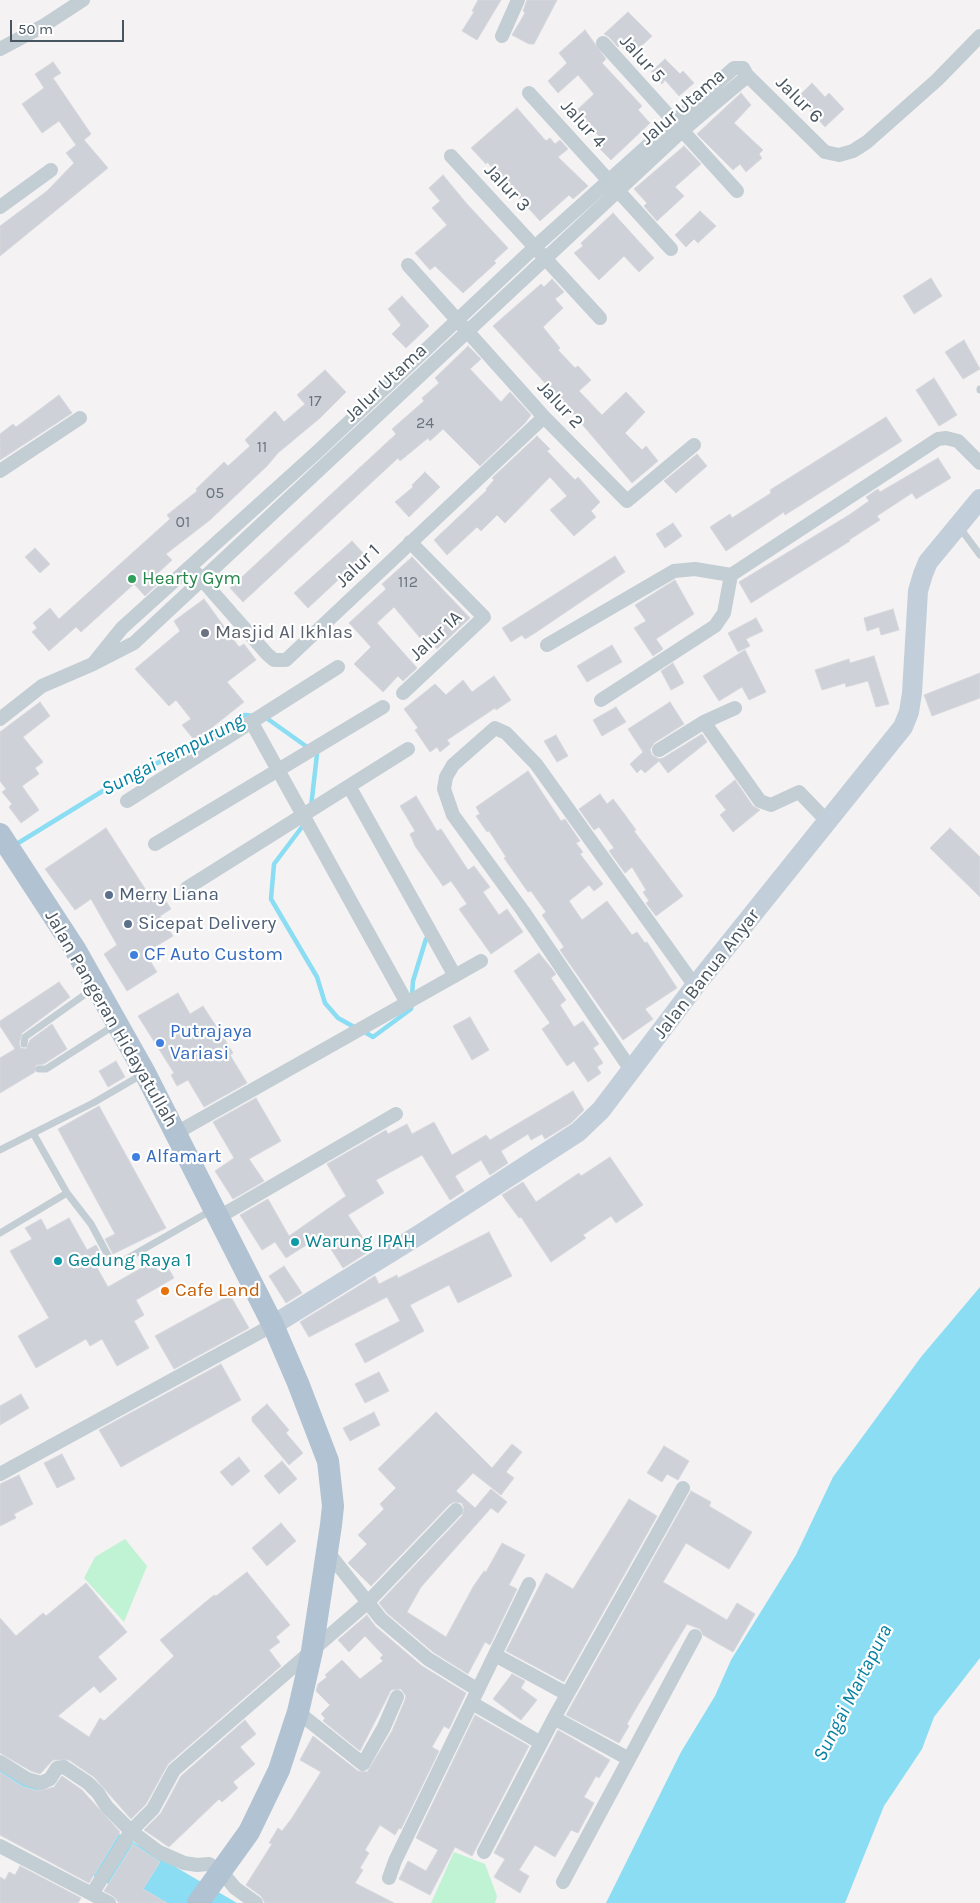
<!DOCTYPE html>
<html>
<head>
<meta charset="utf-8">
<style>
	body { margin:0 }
	#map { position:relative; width:980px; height:1903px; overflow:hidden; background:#f4f2f2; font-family:Karla,sans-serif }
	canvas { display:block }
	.scale { position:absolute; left:10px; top:20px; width:114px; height:22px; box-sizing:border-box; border:2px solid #485661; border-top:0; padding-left:6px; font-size:15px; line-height:18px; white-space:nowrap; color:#485661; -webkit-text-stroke:4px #fff; paint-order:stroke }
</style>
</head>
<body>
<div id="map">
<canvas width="980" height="1903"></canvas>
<div class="scale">50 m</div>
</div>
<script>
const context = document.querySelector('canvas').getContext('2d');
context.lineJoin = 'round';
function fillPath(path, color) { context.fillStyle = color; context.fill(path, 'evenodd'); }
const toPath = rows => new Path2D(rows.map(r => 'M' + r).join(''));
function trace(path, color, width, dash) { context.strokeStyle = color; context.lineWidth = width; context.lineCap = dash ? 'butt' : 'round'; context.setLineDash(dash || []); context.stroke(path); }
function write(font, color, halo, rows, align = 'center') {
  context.font = font + ' Karla,sans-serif'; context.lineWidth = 4.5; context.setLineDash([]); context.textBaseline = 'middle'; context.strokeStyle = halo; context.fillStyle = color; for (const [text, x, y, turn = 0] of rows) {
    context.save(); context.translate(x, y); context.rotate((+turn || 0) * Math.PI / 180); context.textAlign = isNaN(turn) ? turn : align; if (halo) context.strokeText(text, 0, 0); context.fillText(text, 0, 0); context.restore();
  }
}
fillPath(toPath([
	[125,1539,147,1566,124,1622,84,1578,95,1557],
	[454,1852,485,1864,497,1896,495,1903,431,1903]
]), '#c0f3d3');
fillPath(toPath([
	[980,1287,980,1658,934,1717,922,1749,884,1806,845,1903,606,1903,681,1752,715,1696,731,1660,796,1555,833,1477,921,1357],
	[0,1769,92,1818,237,1903,144,1903,0,1826]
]), '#8addf2');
trace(toPath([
	[265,717,317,754,311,807],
	[305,823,274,864,271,899,317,977,325,1003,338,1018,356,1028],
	[15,845,106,789,189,747,245,715,255,716],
	[412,996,413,981,426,939],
	[363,1031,373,1037,411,1009,412,1003]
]), '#8addf2', 4.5);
const building = toPath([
	[478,0,501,0,477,40,462,31,474,12,472,11,478,0],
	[527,0,557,0,534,44,529,44,512,35,525,13,523,11,527,0],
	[628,12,652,36,631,56,620,45,618,47,609,37,604,34,628,12],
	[585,30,606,59,602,63,642,106,638,110,650,123,611,160,597,146,603,140,575,112,594,94,578,75,558,93,548,81,567,63,559,53,585,30],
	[665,59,680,74,683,71,694,83,679,96,665,80,662,84,651,72,665,59],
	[53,62,61,73,53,78,91,134,84,140,108,168,0,256,0,226,47,191,74,163,66,153,76,145,59,121,42,133,22,104,44,88,35,74,53,62],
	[812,83,825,97,829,93,844,109,825,127,798,97,812,83],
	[741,93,751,105,734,123,763,150,759,154,762,158,746,172,740,164,733,170,697,134,741,93],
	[517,108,546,141,550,138,555,144,560,140,568,149,558,157,588,186,573,199,569,195,540,221,487,162,486,164,471,148,517,108],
	[684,146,701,164,675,187,684,196,657,221,644,206,647,203,634,189,684,146],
	[443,175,467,204,508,248,494,261,496,263,463,293,435,266,430,270,415,253,447,225,432,208,440,201,429,188,443,175],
	[700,211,716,226,698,243,694,239,686,247,675,235,700,211],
	[613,213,654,258,639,272,624,256,599,280,574,253,583,246,581,243,613,213],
	[931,278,942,296,914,314,903,296,931,278],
	[552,279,564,292,555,299,563,308,543,327,560,348,558,350,575,368,578,366,591,380,579,391,602,415,626,392,645,412,625,433,642,450,646,446,658,461,632,483,547,383,546,384,493,326,541,284,544,287,552,279],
	[402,296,429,326,406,348,392,334,401,325,388,309,402,296],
	[964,340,980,369,963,379,945,352,964,340],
	[468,346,481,359,470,369,501,402,510,392,531,415,525,423,480,466,443,429,430,441,428,438,400,461,398,458,243,602,230,588,396,434,392,429,424,401,422,398,439,383,435,378,468,346],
	[325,370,346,392,320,418,278,453,267,466,210,520,166,554,172,560,157,574,162,580,145,596,134,584,81,632,76,627,49,651,32,632,37,628,33,623,50,608,59,619,170,519,167,515,197,491,196,489,224,462,228,466,250,446,245,440,275,411,284,422,305,404,297,395,325,370],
	[934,378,957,415,939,426,916,390,934,378],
	[59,395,72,413,0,460,0,434,13,424,16,427,59,395],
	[886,417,902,441,785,515,784,512,726,551,710,527,730,514,732,518,771,493,770,490,886,417],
	[537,436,550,449,547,451,575,480,578,477,600,502,591,511,596,517,574,536,550,510,567,496,550,477,505,523,497,515,481,531,477,527,447,555,434,540,487,490,486,489,494,480,492,478,537,436],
	[697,454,707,466,676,493,664,481,697,454],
	[938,458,951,478,916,499,912,493,877,516,880,520,849,540,850,541,751,603,739,582,849,515,869,501,866,497,878,489,880,492,938,458],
	[425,472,440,487,409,517,395,502,413,487,412,485,425,472],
	[673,523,682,536,665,548,656,534,673,523],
	[352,541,365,555,308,608,294,593,352,541],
	[35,548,50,564,40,573,25,557,35,548],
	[615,556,625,572,535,633,525,639,522,635,511,642,502,628,615,556],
	[412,557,470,618,437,649,431,641,426,645,394,607,377,623,417,668,403,681,398,676,383,692,354,664,371,647,349,623,386,589,382,584,412,557],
	[675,580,694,614,656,639,663,649,653,656,634,628,646,621,635,605,675,580],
	[204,599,239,647,244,644,256,660,227,682,244,702,195,741,182,725,191,719,176,700,169,706,135,669,180,631,174,621,204,599],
	[893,609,899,630,881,635,879,627,867,631,864,618,893,609],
	[756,618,763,631,746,639,750,646,738,652,728,633,756,618],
	[612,645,622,662,587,682,577,666,612,645],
	[745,650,766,692,749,700,742,687,719,701,703,676,745,650],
	[874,656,889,704,876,707,868,681,846,687,845,683,822,690,815,670,849,659,850,663,874,656],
	[673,663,684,683,671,690,661,671,673,663],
	[980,673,980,698,932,716,924,695,980,673],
	[494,676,511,700,496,710,495,708,447,740,450,744,440,752,437,747,430,752,415,730,418,728,404,709,435,684,446,695,463,680,472,692,494,676],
	[40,702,50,716,23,737,43,762,35,768,39,774,22,786,39,810,21,823,9,807,12,804,2,792,6,789,0,781,0,732,40,702],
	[670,702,684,724,654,743,650,750,652,755,659,759,663,758,702,734,707,742,668,773,659,761,645,773,641,769,637,773,630,764,643,752,628,729,670,702],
	[616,707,626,722,602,736,593,720,616,707],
	[556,735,568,756,557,762,544,741,556,735],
	[528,771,561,821,565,819,580,841,576,843,583,852,580,854,603,884,594,891,589,885,569,901,582,920,607,901,632,935,637,932,645,943,647,942,677,988,645,1009,653,1019,623,1040,560,950,564,947,542,915,546,912,531,891,528,892,504,858,506,857,489,831,487,832,476,816,480,814,476,807,528,771],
	[735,780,753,806,760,810,733,832,720,815,726,810,715,796,735,780],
	[600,794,607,804,613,799,623,812,636,830,634,831,683,896,656,916,646,903,649,901,643,892,646,890,632,867,625,873,609,851,614,848,599,827,594,830,579,809,600,794],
	[416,796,437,831,441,829,468,870,474,866,490,887,483,892,499,915,507,909,523,932,491,954,459,909,467,904,451,881,443,886,415,846,410,834,415,831,400,806,416,796],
	[106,828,151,898,160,892,171,909,160,916,173,936,145,953,157,972,127,991,104,954,117,945,91,899,75,910,45,869,106,828],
	[950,828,980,857,980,897,930,848,950,828],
	[539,953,556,974,551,978,566,1000,560,1005,574,1027,583,1021,599,1044,593,1048,603,1063,597,1067,601,1073,588,1082,574,1061,567,1066,542,1029,550,1023,514,971,539,953],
	[59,982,70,997,22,1033,19,1044,21,1048,26,1049,30,1040,52,1024,67,1049,44,1064,36,1065,35,1072,0,1093,0,1058,15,1049,0,1026,0,1021,59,982],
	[178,993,190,1014,203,1006,227,1043,233,1053,230,1055,247,1083,204,1107,188,1080,177,1086,171,1075,174,1073,138,1016,178,993],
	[470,1017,489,1050,472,1060,453,1026,470,1017],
	[116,1061,125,1077,108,1087,99,1071,116,1061],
	[573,1091,584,1110,571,1123,545,1139,542,1134,531,1140,528,1134,501,1151,508,1163,490,1175,481,1160,455,1176,464,1191,450,1200,422,1155,376,1180,384,1193,348,1215,371,1250,343,1268,322,1235,286,1258,275,1242,262,1250,240,1215,268,1199,289,1236,346,1196,327,1164,386,1130,388,1134,407,1124,412,1134,434,1122,452,1155,486,1135,490,1140,573,1091],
	[256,1098,281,1141,249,1159,264,1181,233,1199,215,1171,234,1158,213,1122,256,1098],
	[99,1106,166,1228,113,1254,105,1239,115,1234,58,1129,99,1106],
	[610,1157,643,1205,616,1223,611,1216,583,1235,586,1238,551,1262,521,1217,519,1218,502,1195,523,1182,536,1202,579,1173,581,1176,610,1157],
	[69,1218,87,1250,96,1245,104,1259,95,1264,108,1287,152,1262,158,1271,167,1266,174,1278,136,1300,144,1315,134,1321,149,1348,117,1366,102,1339,90,1346,86,1339,36,1368,18,1336,49,1318,10,1251,32,1239,25,1228,41,1219,47,1230,69,1218],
	[489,1232,512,1276,458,1303,449,1285,410,1305,424,1331,365,1363,355,1344,400,1321,387,1297,309,1337,300,1322,375,1276,379,1284,397,1275,398,1278,489,1232],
	[284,1266,302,1293,286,1303,269,1276,284,1266],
	[230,1295,249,1328,174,1369,155,1336,230,1295],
	[221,1364,241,1400,121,1467,99,1430,221,1364],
	[379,1372,389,1391,365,1403,355,1384,379,1372],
	[21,1394,29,1408,0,1425,0,1406,21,1394],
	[267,1404,289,1430,286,1433,303,1453,289,1465,252,1421,252,1417,267,1404],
	[374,1412,380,1425,350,1441,343,1428,374,1412],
	[436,1412,492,1468,512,1444,522,1452,506,1472,514,1478,501,1495,473,1473,456,1491,475,1508,491,1489,507,1502,498,1513,491,1508,421,1587,407,1612,446,1637,473,1587,484,1571,486,1572,502,1543,525,1555,509,1585,517,1589,490,1645,485,1642,468,1674,433,1652,387,1613,379,1603,462,1516,464,1508,462,1503,454,1502,450,1504,371,1586,348,1563,367,1544,358,1535,384,1509,380,1504,396,1488,378,1469,436,1412],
	[664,1446,689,1461,678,1480,667,1474,662,1482,647,1473,664,1446],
	[62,1454,75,1479,57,1488,44,1463,62,1454],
	[239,1457,250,1471,232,1486,220,1472,239,1457],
	[282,1461,297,1479,279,1494,264,1476,282,1461],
	[19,1475,33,1504,14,1514,16,1518,0,1526,0,1484,19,1475],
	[691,1491,711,1502,709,1506,752,1532,729,1569,686,1543,663,1582,727,1620,737,1603,755,1614,733,1652,703,1635,700,1629,687,1624,638,1705,627,1724,629,1726,619,1743,566,1715,691,1491],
	[629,1499,657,1516,564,1682,506,1651,546,1573,573,1589,629,1499],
	[281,1523,296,1541,267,1566,252,1548,281,1523],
	[247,1572,290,1625,276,1637,280,1642,269,1650,281,1666,168,1764,146,1804,131,1819,94,1777,69,1760,53,1760,40,1774,31,1771,0,1753,0,1618,16,1636,43,1613,46,1616,86,1583,127,1632,98,1657,117,1679,100,1693,94,1686,58,1716,89,1737,100,1718,104,1721,174,1656,160,1640,214,1595,216,1596,247,1572],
	[367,1615,375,1626,422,1666,466,1693,449,1729,444,1726,432,1747,439,1751,401,1829,399,1828,395,1835,380,1825,365,1850,369,1853,360,1868,363,1870,355,1883,394,1903,265,1903,261,1896,246,1885,272,1844,269,1843,278,1828,282,1831,292,1818,321,1772,300,1760,313,1736,358,1771,367,1772,392,1731,405,1700,406,1696,401,1689,391,1690,360,1751,323,1721,325,1718,321,1714,330,1705,316,1691,318,1684,327,1677,325,1675,342,1660,360,1679,383,1661,380,1658,383,1655,365,1636,349,1652,338,1640,367,1615],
	[512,1674,525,1681,521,1688,537,1700,521,1720,493,1699,512,1674],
	[475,1715,529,1746,472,1856,455,1847,430,1895,399,1879,408,1861,426,1871,438,1850,416,1838,475,1715],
	[245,1720,256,1734,240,1747,255,1764,233,1782,238,1788,222,1802,219,1799,169,1847,144,1830,161,1813,181,1776,245,1720],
	[558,1730,610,1760,599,1778,596,1776,584,1797,594,1803,578,1833,571,1830,555,1857,535,1845,519,1870,529,1876,520,1893,494,1877,505,1859,494,1853,558,1730],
	[0,1772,23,1787,39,1791,54,1787,62,1776,82,1790,120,1832,89,1883,0,1835,0,1772],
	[133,1844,160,1862,143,1889,167,1903,119,1903,113,1896,104,1891,133,1844],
	[20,1866,81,1898,78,1903,0,1903,0,1877,5,1880,9,1872,15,1875,20,1866]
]);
fillPath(building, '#ced1d7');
trace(building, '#d6d8de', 1);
trace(toPath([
	[980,389,980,390],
	[960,528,980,555],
	[24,1044,25,1037,94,988],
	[39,1069,46,1069,115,1025],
	[33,1133,67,1193],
	[0,1150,93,1103,143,1074],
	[0,1233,67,1193,91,1224,111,1261,121,1262,212,1210]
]), '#c2cdd4', 7);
trace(toPath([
	[502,36,518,0],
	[603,43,737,191],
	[0,49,43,26,83,0],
	[747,75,825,152,839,155,853,151,867,142,937,80,980,36],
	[529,93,671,249],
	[451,156,600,318],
	[0,207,51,170],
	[408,265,544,417,627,501,694,445],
	[0,471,80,418],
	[196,573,267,654,274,660,286,660,544,417],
	[547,645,674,571,695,569,731,575,938,439,946,438,958,441,980,463],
	[403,693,484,617,410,542],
	[601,700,715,626,724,613,731,575],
	[0,719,42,686,93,664,134,643,682,131,744,79,747,75,743,68,734,68,536,246,316,453,122,628,93,664],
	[704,722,760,801,771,805,799,792,828,822],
	[252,723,407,1003],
	[659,750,704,722,735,708],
	[349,786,455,976],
	[127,801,338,667],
	[155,844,383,707],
	[187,888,408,749],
	[631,1070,523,911,453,815,444,789,446,777,453,765,495,728,506,733,536,764,695,986],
	[176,1133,481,961],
	[219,1217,396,1114],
	[0,1474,273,1325],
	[327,1551,381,1619,428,1659,478,1690],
	[495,1655,567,1694],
	[472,1703,541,1743],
	[298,1712,363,1764,384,1727,397,1697],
	[554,1718,629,1759],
	[0,1762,27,1779,41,1783,50,1779,57,1768,64,1767,88,1783,98,1793,107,1807,131,1831,159,1852,184,1863,197,1865,209,1864,221,1871,235,1888,256,1903],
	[0,1846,109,1903],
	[484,1852,554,1718,683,1488],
	[389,1878,395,1861,529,1584],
	[563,1882,695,1636],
	[92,1894,131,1831,153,1809,174,1770,367,1603,456,1510]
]), '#c2cdd4', 14);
trace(toPath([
	[273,1325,422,1233,578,1132,601,1110,695,986,903,727,909,712,912,693,918,591,923,574,928,562,980,499]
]), '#c2ced9', 20);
trace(toPath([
	[0,834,75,949,145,1073,273,1325,298,1383,328,1461,333,1506,331,1525,312,1651,298,1712,279,1770,249,1832,198,1903]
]), '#b1c2d2', 22);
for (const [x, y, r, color] of [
	[132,579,5,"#2e9e5b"],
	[205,633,5,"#6b7280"],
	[109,895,5,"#5c6f8a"],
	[128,924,5,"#5c6f8a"],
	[134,955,5,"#3f7fe0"],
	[160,1043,5,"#3f7fe0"],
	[136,1157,5,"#3f7fe0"],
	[295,1242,5,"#0f9aa8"],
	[58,1261,5,"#0f9aa8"],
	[165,1291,5,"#e8710a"]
]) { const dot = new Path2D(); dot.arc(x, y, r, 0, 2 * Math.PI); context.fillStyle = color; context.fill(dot); trace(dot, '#fff', 2); }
write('16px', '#6a757e', null, [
	["17",315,401],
	["24",425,423],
	["11",262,447],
	["05",215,493],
	["01",183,522],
	["112",408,582]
]);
write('19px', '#485661', '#fff', [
	["Jalur 5",642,59,48],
	["Jalur 6",799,100,45],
	["Jalur Utama",683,107,-41],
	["Jalur 4",583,124,48],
	["Jalur 3",507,188,47],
	["Jalur Utama",386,383,-43],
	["Jalur 2",560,405,47],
	["Jalur 1",358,566,-44],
	["Jalur 1A",436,636,-43],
	["Jalan Banua Anyar",707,974,-52],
	["Jalan Pangeran Hidayatullah",111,1019,60]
]);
write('19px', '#27864d', '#fff', [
	["Hearty Gym",142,579]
], 'left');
write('19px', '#5b616d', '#fff', [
	["Masjid Al Ikhlas",215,633]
], 'left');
write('19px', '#4e5e75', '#fff', [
	["Merry Liana",119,895],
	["Sicepat Delivery",138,924]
], 'left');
write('19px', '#366cbe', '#fff', [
	["CF Auto Custom",144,955],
	["Putrajaya",170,1032],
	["Variasi",170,1054],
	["Alfamart",146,1157]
], 'left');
write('19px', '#0d838f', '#fff', [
	["Warung IPAH",305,1242],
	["Gedung Raya 1",68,1261]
], 'left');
write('19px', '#c56008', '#fff', [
	["Cafe Land",175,1291]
], 'left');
write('italic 20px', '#0581a1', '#fff', [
	["Sungai Tempurung",173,755,-27],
	["Sungai Martapura",853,1693,-63]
]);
</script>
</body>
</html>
